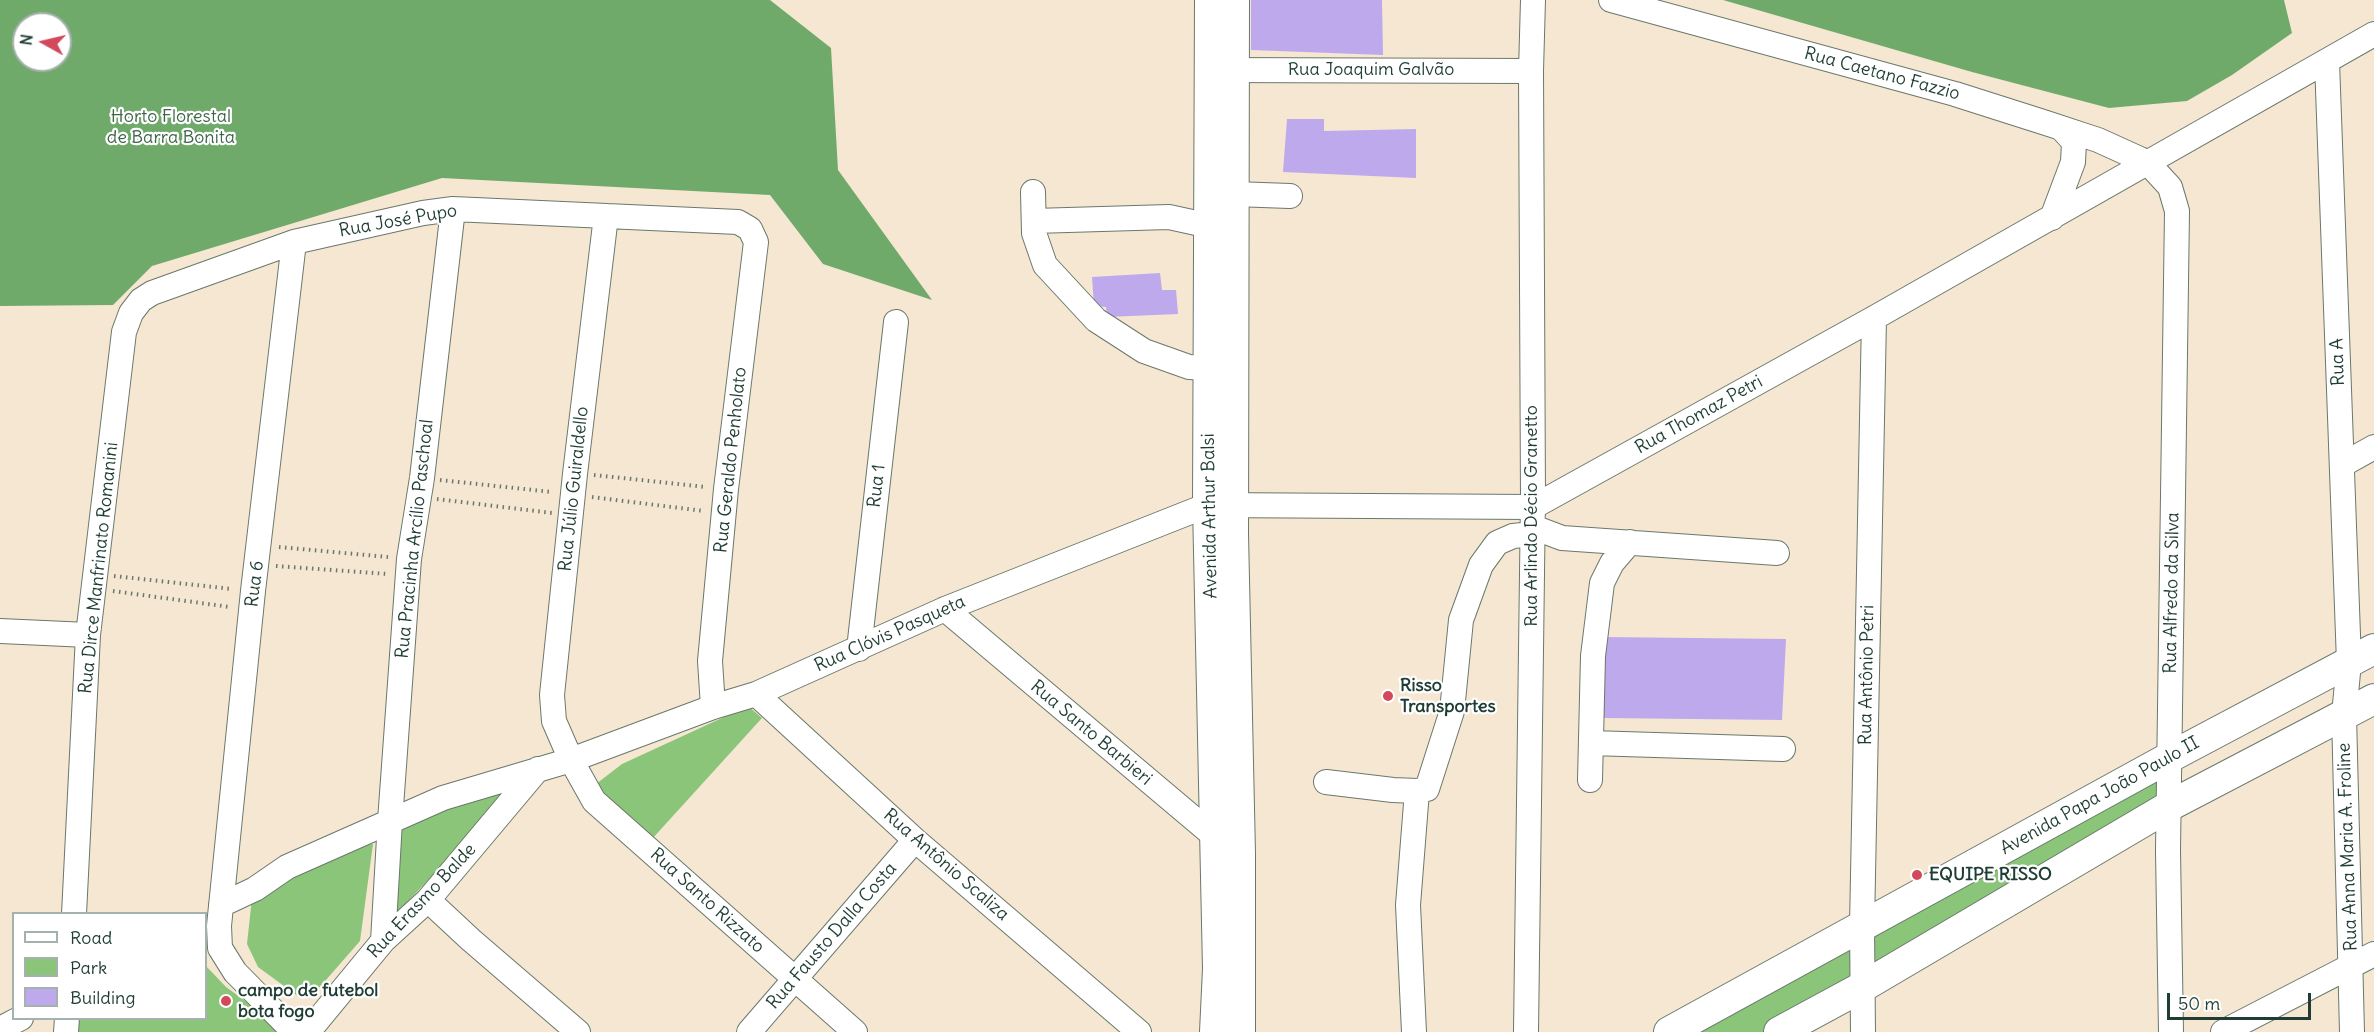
<!DOCTYPE html>
<html>
<head>
<meta charset="utf-8">
<style>
	body { margin:0 }
	#map { position:relative; width:2374px; height:1032px; overflow:hidden; background:#f5e7d2; font-family:Delius,sans-serif }
	canvas { display:block }
	.legend { position:absolute; left:12px; top:912px; width:195px; height:108px; box-sizing:border-box; background:#fff; border:2px solid #a5b1ae; margin:0; padding:8px 10px; list-style:none; font-size:18px; color:#1f3d34 }
	.legend li { display:flex; align-items:center; gap:12px; height:30px }
	.legend b { width:30px; border:2px solid #a5b1ae }
	.north { position:absolute; left:12px; top:12px; width:60px; height:60px; box-sizing:border-box; background:#fff; border:2px solid #a5b1ae; border-radius:50%; rotate:278deg; font-size:16px; font-weight:700; line-height:24px; text-align:center; color:#1f3d34 }
	.north::after { content:''; display:block; margin:auto; width:21px; height:27px; background:#d1495b; clip-path:polygon(50% 0,100% 100%,50% 72%,0 100%) }
	.scale { position:absolute; left:2167px; top:993px; width:144px; height:27px; box-sizing:border-box; border:3px solid #1f3d34; border-top:0; padding-left:8px; font-size:18px; line-height:21px; white-space:nowrap; color:#1f3d34; -webkit-text-stroke:4px #fff; paint-order:stroke }
</style>
</head>
<body>
<div id="map">
<canvas width="2374" height="1032"></canvas>
<ul class="legend">
<li><b style="height:8px;background:#fff"></b>Road</li>
<li><b style="height:16px;background:#8bc57a"></b>Park</li>
<li><b style="height:16px;background:#bea9ed"></b>Building</li>
</ul>
<div class="north">N</div>
<div class="scale">50 m</div>
</div>
<script>
const context = document.querySelector('canvas').getContext('2d');
context.lineJoin = 'round';
function fillPath(path, color) { context.fillStyle = color; context.fill(path, 'evenodd'); }
const toPath = rows => new Path2D(rows.map(r => 'M' + r).join(''));
function trace(path, color, width, dash) { context.strokeStyle = color; context.lineWidth = width; context.lineCap = dash ? 'butt' : 'round'; context.setLineDash(dash || []); context.stroke(path); }
function write(font, color, halo, rows, align = 'center') {
  context.font = font + ' Delius,sans-serif'; context.lineWidth = 4.5; context.setLineDash([]); context.textBaseline = 'middle'; context.strokeStyle = halo; context.fillStyle = color; for (const [text, x, y, turn = 0] of rows) {
    context.save(); context.translate(x, y); context.rotate((+turn || 0) * Math.PI / 180); context.textAlign = isNaN(turn) ? turn : align; if (halo) context.strokeText(text, 0, 0); context.fillText(text, 0, 0); context.restore();
  }
}
fillPath(toPath([
	[748,706,762,718,652,839,598,792,596,784,622,764],
	[2170,760,2171,803,1865,983,1864,928],
	[525,778,396,914,398,827],
	[373,844,360,941,319,988,299,997,258,967,247,944,252,898,349,847],
	[1860,930,1862,985,1775,1032,1674,1032],
	[206,966,226,987,266,1016,279,1032,74,1032,76,1019,206,1018]
]), '#8bc57a');
fillPath(toPath([
	[0,0,770,0,831,48,838,170,932,300,823,264,770,195,442,178,152,266,113,305,0,306],
	[24,24,60,24,60,60,24,60],
	[1723,0,2284,0,2292,33,2232,75,2187,101,2109,108,1972,72]
]), '#70aa6a');
fillPath(toPath([
	[1251,0,1382,0,1383,55,1251,50],
	[1287,119,1324,119,1324,131,1416,129,1416,178,1283,172],
	[1160,273,1162,290,1176,290,1178,314,1107,317,1106,307,1094,306,1092,277],
	[1602,637,1786,639,1782,720,1604,718]
]), '#bea9ed');
const minor = toPath([
	[1611,0,1955,94,2043,122,2098,140,2140,159,2148,163,2170,187,2177,211,2168,851,2171,1032],
	[2327,62,2349,662,2344,715,2352,1032],
	[1216,70,1531,71],
	[1033,192,1034,233,1045,265,1096,320,1144,351,1189,367,1209,368],
	[1234,194,1290,196],
	[606,216,575,474,552,695,554,721,571,760,594,801,855,1032],
	[2052,218,2073,162,2074,142,2061,128],
	[1034,221,1169,217,1210,226],
	[294,242,253,591,219,926,220,948,235,972,294,1032],
	[2342,465,2374,447],
	[1533,527,1562,538,1777,553],
	[945,609,1225,845],
	[0,631,88,635],
	[859,649,896,322],
	[756,694,915,840,1139,1032],
	[1591,743,1783,749],
	[1590,780,1593,656,1602,583,1612,563,1630,542],
	[1326,782,1393,790,1417,791,1427,789,1452,711,1461,620,1481,565,1497,543,1513,536,1532,534],
	[428,900,471,940,578,1032],
	[221,905,255,889,287,867,443,798,571,760,713,707,756,694,945,609,1208,505,1533,507,1874,318,2374,34],
	[74,914,88,635,124,332,131,313,141,300,152,293,294,242,423,213,453,209,738,222,750,229,756,242,726,489,710,661,713,707],
	[383,941,390,821,409,559,422,478,453,209],
	[0,1029,21,1018],
	[66,1032,67,1018],
	[308,1032,383,941,428,900,538,769],
	[749,1032,915,840],
	[1414,1032,1408,905,1417,791],
	[1526,1032,1533,497,1531,71,1533,0],
	[1863,1032,1862,926,1874,318],
	[2223,1032,2374,954]
]);
const major = toPath([
	[1210,0,1208,505,1218,969,1215,1032],
	[1234,0,1233,534,1240,854,1240,1032],
	[1669,1032,2172,756,2374,649],
	[1779,1032,1864,986,2173,804,2374,699]
]);
trace(minor, '#6a786b', 26);
trace(major, '#6a786b', 32);
trace(toPath([
	[594,475,706,487],
	[440,480,552,492],
	[592,497,704,511],
	[437,499,552,513],
	[279,547,388,557],
	[276,566,388,574],
	[114,576,232,589],
	[113,591,230,607]
]), '#6a786b', 4, [1.5, 4.5]);
trace(minor, '#fff', 24);
trace(major, '#fff', 30);
for (const [x, y, r, color] of [
	[1388,696,6,"#d1495b"],
	[1917,875,6,"#d1495b"],
	[226,1001,6,"#d1495b"]
]) { const dot = new Path2D(); dot.arc(x, y, r, 0, 2 * Math.PI); context.fillStyle = color; context.fill(dot); trace(dot, '#fff', 2); }
write('18px', '#1f3d34', '#fff', [
	["Rua Joaquim Galvão",1371,70],
	["Rua Caetano Fazzio",1882,74,15],
	["Rua José Pupo",398,221,-10],
	["Rua A",2338,362,-92],
	["Rua Thomaz Petri",1699,415,-29],
	["Rua Geraldo Penholato",731,460,-84],
	["Rua 1",877,486,-83],
	["Rua Júlio Guiraldello",574,489,-84],
	["Avenida Arthur Balsi",1210,516,-91],
	["Rua Arlindo Décio Granetto",1532,516,-90],
	["Rua Pracinha Arcílio Paschoal",415,539,-84],
	["Rua Dirce Manfrinato Romanini",99,568,-84],
	["Rua 6",255,584,-83],
	["Rua Alfredo da Silva",2172,593,-89],
	["Rua Clóvis Pasqueta",890,634,-24],
	["Rua Antônio Petri",1867,675,-89],
	["Rua Santo Barbieri",1091,733,40],
	["Avenida Papa João Paulo II",2100,796,-29],
	["Rua Anna Maria A. Froline",2348,847,-92],
	["Rua Antônio Scaliza",946,865,41],
	["Rua Erasmo Balde",422,901,-47],
	["Rua Santo Rizzato",707,901,42],
	["Rua Fausto Dalla Costa",832,936,-49]
]);
write('18px', '#3f6649', '#fff', [
	["Horto Florestal",171,117],
	["de Barra Bonita",171,138]
]);
write('bold 18px', '#1f3d34', '#fff', [
	["Risso",1400,686],
	["Transportes",1400,707],
	["EQUIPE RISSO",1929,875],
	["campo de futebol",238,991],
	["bota fogo",238,1012]
], 'left');
</script>
</body>
</html>
